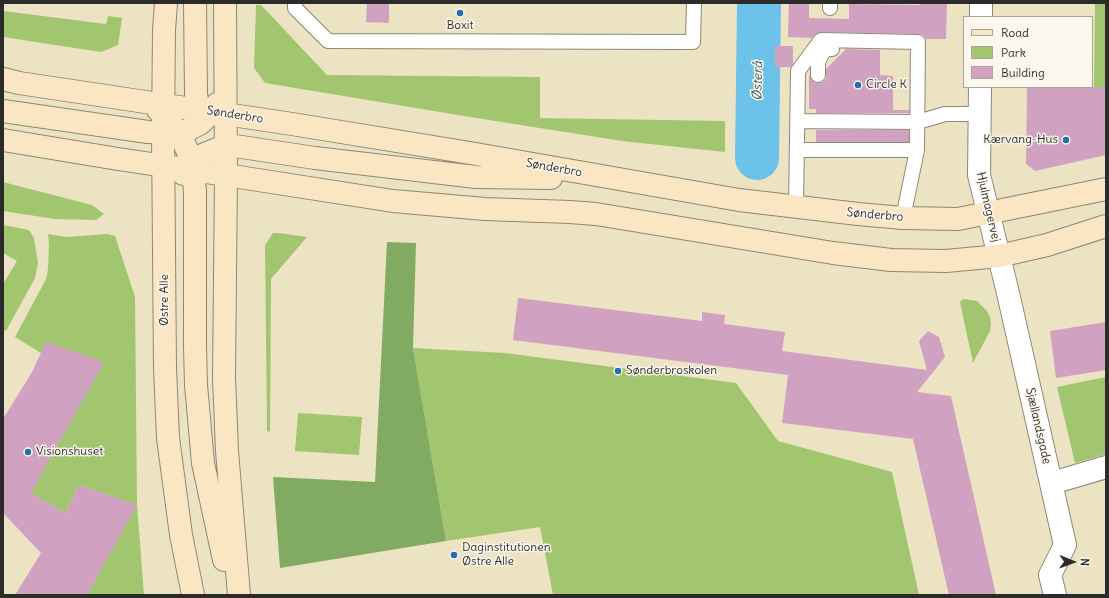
<!DOCTYPE html>
<html>
<head>
<meta charset="utf-8">
<style>
	body { margin:0 }
	#map { position:relative; width:1109px; height:598px; overflow:hidden; background:#ece3c3; font-family:Delius,sans-serif }
	canvas { display:block }
	.frame { position:absolute; inset:0; border:4px solid #2b2b2b; pointer-events:none }
	.legend { position:absolute; left:963px; top:16px; width:130px; height:72px; box-sizing:border-box; background:#fbf7ec; border:1px solid #a8a59f; margin:0; padding:5px 7px; list-style:none; font-size:12px; color:#2b2b2b }
	.legend li { display:flex; align-items:center; gap:8px; height:20px }
	.legend b { width:20px; border:1px solid #a8a59f }
	.north { position:absolute; left:1053px; top:542px; width:40px; height:40px; -webkit-text-stroke:3px #fbf7ec; paint-order:stroke; rotate:91deg; font-size:11px; font-weight:700; line-height:16px; text-align:center; color:#2b2b2b }
	.north::after { content:''; display:block; margin:auto; width:14px; height:18px; background:#2b2b2b; clip-path:polygon(50% 0,100% 100%,50% 72%,0 100%) }
</style>
</head>
<body>
<div id="map">
<canvas width="1109" height="598"></canvas>
<div class="frame"></div>
<ul class="legend">
<li><b style="height:5px;background:#fbe6c4"></b>Road</li>
<li><b style="height:11px;background:#a2c670"></b>Park</li>
<li><b style="height:11px;background:#d1a1c2"></b>Building</li>
</ul>
<div class="north">N</div>
</div>
<script>
const context = document.querySelector('canvas').getContext('2d');
context.lineJoin = 'round';
function fillPath(path, color) { context.fillStyle = color; context.fill(path, 'evenodd'); }
const toPath = rows => new Path2D(rows.map(r => 'M' + r).join(''));
function trace(path, color, width, dash) { context.strokeStyle = color; context.lineWidth = width; context.lineCap = dash ? 'butt' : 'round'; context.setLineDash(dash || []); context.stroke(path); }
function write(font, color, halo, rows, align = 'center') {
  context.font = font + ' Delius,sans-serif'; context.lineWidth = 3; context.setLineDash([]); context.textBaseline = 'middle'; context.strokeStyle = halo; context.fillStyle = color; for (const [text, x, y, turn = 0] of rows) {
    context.save(); context.translate(x, y); context.rotate((+turn || 0) * Math.PI / 180); context.textAlign = isNaN(turn) ? turn : align; if (halo) context.strokeText(text, 0, 0); context.fillText(text, 0, 0); context.restore();
  }
}
fillPath(toPath([
	[1095,3,1106,3,1106,87,1094,89],
	[256,5,261,5,327,75,540,77,540,118,725,121,725,152,622,141,470,117,265,83,254,68],
	[3,11,106,24,108,16,122,18,118,45,101,52,3,37],
	[3,182,92,205,104,214,96,220,55,219,3,211],
	[3,225,29,230,34,238,38,263,35,278,6,331,3,329,3,284,17,261,3,253],
	[273,233,279,233,307,237,271,279,270,431,267,432,265,245],
	[48,234,66,237,107,234,115,236,135,297,137,505,144,595,87,595,136,505,79,485,65,513,31,493,41,353,15,337,46,279,48,269,49,245],
	[963,299,977,301,987,311,990,317,991,324,990,331,973,363,961,307,960,302],
	[413,348,505,353,736,383,778,441,892,472,919,595,553,595,540,527,446,541],
	[1106,377,1106,454,1075,463,1057,387],
	[298,413,362,417,359,455,295,451]
]), '#a2c670');
fillPath(toPath([
	[387,242,416,243,413,348,446,541,280,568,273,477,375,482]
]), '#81ab62');
trace(toPath([
	[757,158,759,3]
]), '#6dc2ea', 44);
fillPath(toPath([
	[367,3,389,3,389,23,366,22],
	[789,3,809,3,809,18,849,19,849,4,920,5,920,3,947,3,946,39,926,39,923,35,918,34,821,32,817,33,812,38,788,37],
	[775,46,793,46,793,64,791,67,775,67],
	[846,49,880,50,880,75,893,76,893,110,909,110,909,113,816,113,816,109,809,109,809,75,814,83,818,83,823,82,826,79,826,69],
	[1027,87,1106,87,1106,155,1035,171,1026,164],
	[816,130,909,130,909,142,816,142],
	[518,298,702,321,702,312,725,315,724,324,785,332,782,351,927,370,919,341,928,331,939,337,945,357,917,392,951,396,996,595,949,595,913,439,782,423,788,375,513,340],
	[1106,322,1106,370,1056,378,1050,331],
	[46,342,104,362,31,493,65,513,79,485,137,505,87,595,15,595,41,553,3,513,3,419,32,372]
]), '#d1a1c2');
const lane = toPath([
	[295,3,295,8,328,41,693,42,694,3],
	[830,8,830,3],
	[818,75,818,62,823,52,828,49,832,49],
	[797,121,918,122,945,114,980,114],
	[797,150,917,150],
	[796,207,798,71,821,40,918,42,917,150,903,218]
]);
const street = toPath([
	[981,17,981,3],
	[980,87,979,175,1008,293,1065,545,1050,575,1055,595],
	[1052,483,1106,467]
]);
const secondary = toPath([
	[166,3,164,30,163,133,165,368,168,438,181,535,193,595],
	[195,3,196,94,201,123],
	[225,3,226,175,224,378,227,451,239,595],
	[3,79,19,83,292,124,470,153,739,200,858,214,903,218,958,219,1106,189],
	[158,110,163,115,179,132,188,152,193,170,195,192,195,346,196,385,203,463,224,560],
	[3,111,148,132,171,133,186,131,201,123,212,112,217,104],
	[3,140,118,159,226,175,393,201,485,209,570,212,596,214,833,253,891,260,946,261,999,256,1047,245,1106,226],
	[183,174,198,157,207,153,220,148,235,146,315,158,476,177,551,178]
]);
trace(lane, '#8c8777', 16);
trace(street, '#8c8777', 24);
trace(secondary, '#8c8777', 24);
trace(lane, '#fff', 14);
trace(street, '#fff', 22);
trace(secondary, '#fbe6c4', 22);
for (const [x, y, r, color] of [
	[460,13,4,"#1f6fb2"],
	[858,85,4,"#1f6fb2"],
	[1066,140,4,"#1f6fb2"],
	[618,371,4,"#1f6fb2"],
	[28,452,4,"#1f6fb2"],
	[454,555,4,"#1f6fb2"]
]) { const dot = new Path2D(); dot.arc(x, y, r, 0, 2 * Math.PI); context.fillStyle = color; context.fill(dot); trace(dot, '#fbf7ec', 1.5); }
write('12px', '#2b2b2b', '#fbf7ec', [
	["Boxit",460,26,"center"],
	["Circle K",866,85],
	["Kærvang-Hus",1058,140,"right"],
	["Sønderbroskolen",626,371],
	["Visionshuset",36,452],
	["Daginstitutionen",462,548],
	["Østre Alle",462,562]
], 'left');
write('12px', '#2b2b2b', '#fbf7ec', [
	["Sønderbro",235,115,9],
	["Sønderbro",554,168,10],
	["Hjulmagervej",988,207,77],
	["Sønderbro",875,215,5],
	["Østre Alle",165,300,-90],
	["Sjællandsgade",1038,426,77]
]);
write('italic 13px', '#3f5864', '#fbf7ec', [
	["Østerå",758,81,-89]
]);
</script>
</body>
</html>
